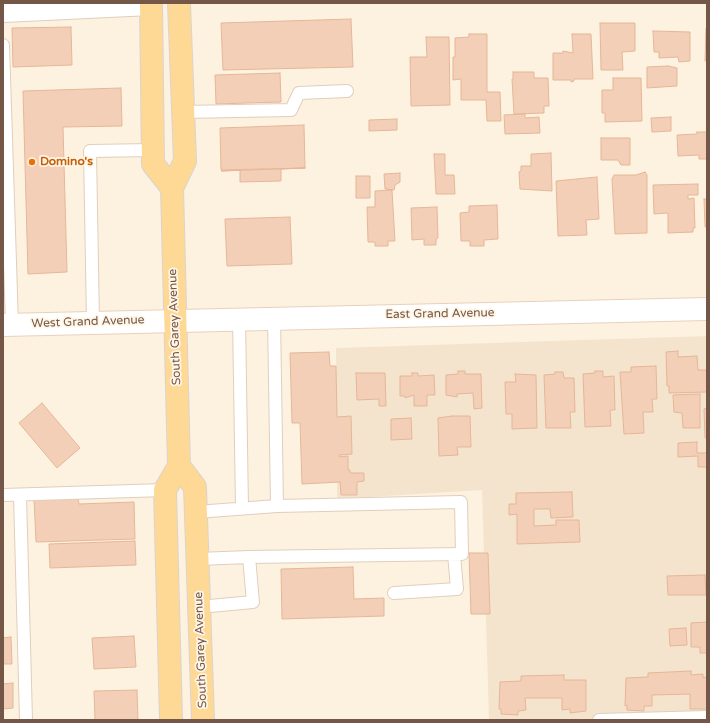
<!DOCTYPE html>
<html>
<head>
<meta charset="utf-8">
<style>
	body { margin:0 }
	#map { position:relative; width:710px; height:723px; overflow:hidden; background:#fdf2e0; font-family:"Varela Round",sans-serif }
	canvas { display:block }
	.frame { position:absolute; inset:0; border:4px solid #745747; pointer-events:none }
</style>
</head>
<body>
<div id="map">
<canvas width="710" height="723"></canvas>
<div class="frame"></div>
</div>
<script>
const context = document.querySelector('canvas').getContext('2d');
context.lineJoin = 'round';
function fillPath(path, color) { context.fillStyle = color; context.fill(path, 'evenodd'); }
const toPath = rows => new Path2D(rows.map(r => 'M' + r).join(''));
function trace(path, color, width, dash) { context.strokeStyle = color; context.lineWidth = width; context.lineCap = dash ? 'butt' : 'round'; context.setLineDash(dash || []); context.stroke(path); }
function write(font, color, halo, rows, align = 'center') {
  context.font = font + ' "Varela Round",sans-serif'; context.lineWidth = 3.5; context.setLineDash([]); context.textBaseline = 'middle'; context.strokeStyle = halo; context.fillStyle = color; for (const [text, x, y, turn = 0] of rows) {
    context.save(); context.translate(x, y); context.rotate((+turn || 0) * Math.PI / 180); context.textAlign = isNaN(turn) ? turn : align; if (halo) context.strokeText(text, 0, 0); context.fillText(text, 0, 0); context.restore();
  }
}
fillPath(toPath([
	[707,336,707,720,489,720,482,490,337,499,336,348]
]), '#f4e4ce');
const building = toPath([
	[351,19,353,67,223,70,221,23,351,19],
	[600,23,635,23,635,51,622,52,623,70,601,70,600,23],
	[71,27,72,65,13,67,12,28,71,27],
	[706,29,707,29,707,64,707,61,705,61,706,29],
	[653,31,690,32,690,61,679,62,678,57,659,58,659,52,654,52,653,31],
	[469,34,487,34,487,92,500,92,501,121,487,121,486,100,461,100,461,79,453,80,453,57,455,57,455,38,469,37,469,34],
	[572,34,591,34,593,79,574,79,574,81,571,82,571,80,553,80,553,53,563,53,563,51,573,53,572,34],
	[426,37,449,37,450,105,411,106,410,57,427,57,426,37],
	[668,66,677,68,677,86,647,88,647,67,668,66],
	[513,72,534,72,534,78,548,78,549,106,544,106,544,113,514,114,512,79,513,79,513,72],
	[280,73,281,102,216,104,215,75,280,73],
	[613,78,641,78,642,121,605,122,605,113,602,113,602,90,613,90,613,78],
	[121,88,122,126,63,127,67,272,28,274,23,91,121,88],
	[525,114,525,118,539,117,540,133,505,134,504,115,525,114],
	[671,117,671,131,652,132,651,118,671,117],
	[397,119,397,130,369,131,369,120,397,119],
	[304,125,305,168,221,170,220,128,304,125],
	[697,132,707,132,707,159,699,159,699,155,678,156,677,135,697,134,697,132],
	[601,138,630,138,630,165,621,165,618,160,601,160,601,138],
	[551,153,552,191,520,189,519,172,521,171,521,166,531,166,531,154,551,153],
	[434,154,445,154,445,175,454,175,455,194,436,194,434,154],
	[305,168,281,169,281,181,240,182,240,170,221,171,305,168],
	[645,172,647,175,647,233,615,234,612,179,614,175,636,175,645,172],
	[400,173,400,182,395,185,394,190,385,189,384,174,400,173],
	[356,176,370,176,370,198,356,198,356,176],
	[597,177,599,219,586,220,587,235,558,236,556,181,597,177],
	[698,184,698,195,688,195,688,199,694,198,695,228,693,228,693,232,668,233,668,213,654,214,653,185,698,184],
	[392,190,395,241,388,241,388,246,375,246,375,242,368,242,367,207,375,207,375,191,392,190],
	[704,199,707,199,707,227,705,227,704,199],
	[497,205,498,239,484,240,484,246,470,246,470,241,461,241,460,213,469,212,469,206,497,205],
	[437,207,438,238,436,239,436,245,424,245,424,239,412,240,411,208,437,207],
	[290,217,292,264,227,266,225,219,290,217],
	[678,351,678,357,697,356,698,370,707,370,707,392,669,393,669,386,667,386,666,352,678,351],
	[329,352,330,366,336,366,337,417,351,416,352,454,339,455,339,457,348,456,348,470,350,470,350,473,364,473,364,481,357,482,357,495,341,495,340,482,302,484,300,423,292,423,290,353,329,352],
	[656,366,657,399,652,399,653,412,643,412,644,433,624,434,620,372,631,372,631,367,656,366],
	[458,371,465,371,465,374,481,374,482,408,474,409,473,393,457,394,457,397,446,395,446,375,458,374,458,371],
	[595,371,603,371,603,377,614,376,615,410,610,410,611,426,585,427,583,374,595,373,595,371],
	[555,372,563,372,564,378,574,378,575,412,570,412,571,428,546,428,544,375,555,374,555,372],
	[356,373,385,373,386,406,379,406,379,399,357,400,356,373],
	[412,373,418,373,418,376,434,375,435,395,427,395,427,406,414,406,414,395,405,398,405,396,400,396,400,376,412,376,412,373],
	[515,374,536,375,537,428,512,429,512,414,506,414,505,382,516,382,515,374],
	[700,394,700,428,683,428,682,413,674,412,673,395,700,394],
	[42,403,80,448,57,468,19,423,42,403],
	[707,408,707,438,705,438,704,409,707,408],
	[452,416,470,416,471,447,457,447,458,455,439,456,438,418,452,416],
	[411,418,412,439,391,440,391,419,411,418],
	[697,442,697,453,707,453,707,467,698,467,698,456,678,457,678,443,697,442],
	[572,492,573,517,551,518,550,509,534,509,534,526,556,525,556,520,579,520,580,542,517,544,517,514,509,515,509,504,516,504,516,493,572,492],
	[78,498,79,504,134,502,135,539,36,542,34,499,78,498],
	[135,541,136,565,50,568,49,544,135,541],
	[469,553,488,553,490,614,471,614,469,553],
	[353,567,354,599,384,598,384,616,282,619,281,569,353,567],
	[705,575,706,595,668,595,667,576,705,575],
	[707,622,707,653,700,653,700,647,691,647,691,623,707,622],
	[686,628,687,645,670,646,669,629,686,628],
	[134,636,136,667,94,669,92,638,134,636],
	[11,637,12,664,3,664,3,638,11,637],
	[691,671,691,675,703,674,703,678,707,677,707,709,690,709,690,694,652,695,652,706,644,706,644,711,627,710,627,705,625,706,626,678,648,677,648,673,691,671],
	[564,675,564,680,586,680,586,711,570,713,570,709,562,710,562,698,525,698,526,710,518,711,518,715,501,714,501,709,499,709,500,682,521,681,521,676,564,675],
	[13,683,13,708,3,709,3,684,13,683],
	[137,690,138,720,95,720,94,691,137,690]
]);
fillPath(building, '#f3cfb7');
trace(building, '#e6b697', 1);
const lane = toPath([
	[3,45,12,325],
	[183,112,291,110,299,93,347,91],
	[274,317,277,506],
	[239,318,242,508],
	[93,322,90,151,153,150],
	[3,495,165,490],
	[20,495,26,720],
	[196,512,277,506,461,502,462,554,249,557,253,602,199,607],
	[198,559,249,557],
	[394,593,457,589,454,554],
	[599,720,707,717]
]);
const street = toPath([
	[3,11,151,4]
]);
const secondary = toPath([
	[3,325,707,309]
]);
const primary = toPath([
	[151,3,153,164,172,188],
	[179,466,195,487,203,720],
	[171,720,165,490,179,466,172,188,185,161,179,3]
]);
trace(lane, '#e1cebc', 14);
trace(street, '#e1cebc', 24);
trace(secondary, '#e8d1bb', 24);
trace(primary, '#dbd3cf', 24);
trace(lane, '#fff', 12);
trace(street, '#fff', 22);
trace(secondary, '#fff', 22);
trace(primary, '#fed996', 22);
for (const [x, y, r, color] of [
	[32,162,4,"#e8710a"]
]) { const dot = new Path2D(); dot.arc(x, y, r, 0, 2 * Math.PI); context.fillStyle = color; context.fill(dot); trace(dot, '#fff6e7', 1.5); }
write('bold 12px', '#c56008', '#fff6e7', [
	["Domino's",40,162]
], 'left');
write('12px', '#745747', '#fff6e7', [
	["East Grand Avenue",440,314,-1],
	["West Grand Avenue",88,322,-2],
	["South Garey Avenue",175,327,-92],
	["South Garey Avenue",201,650,-92]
]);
</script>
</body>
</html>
